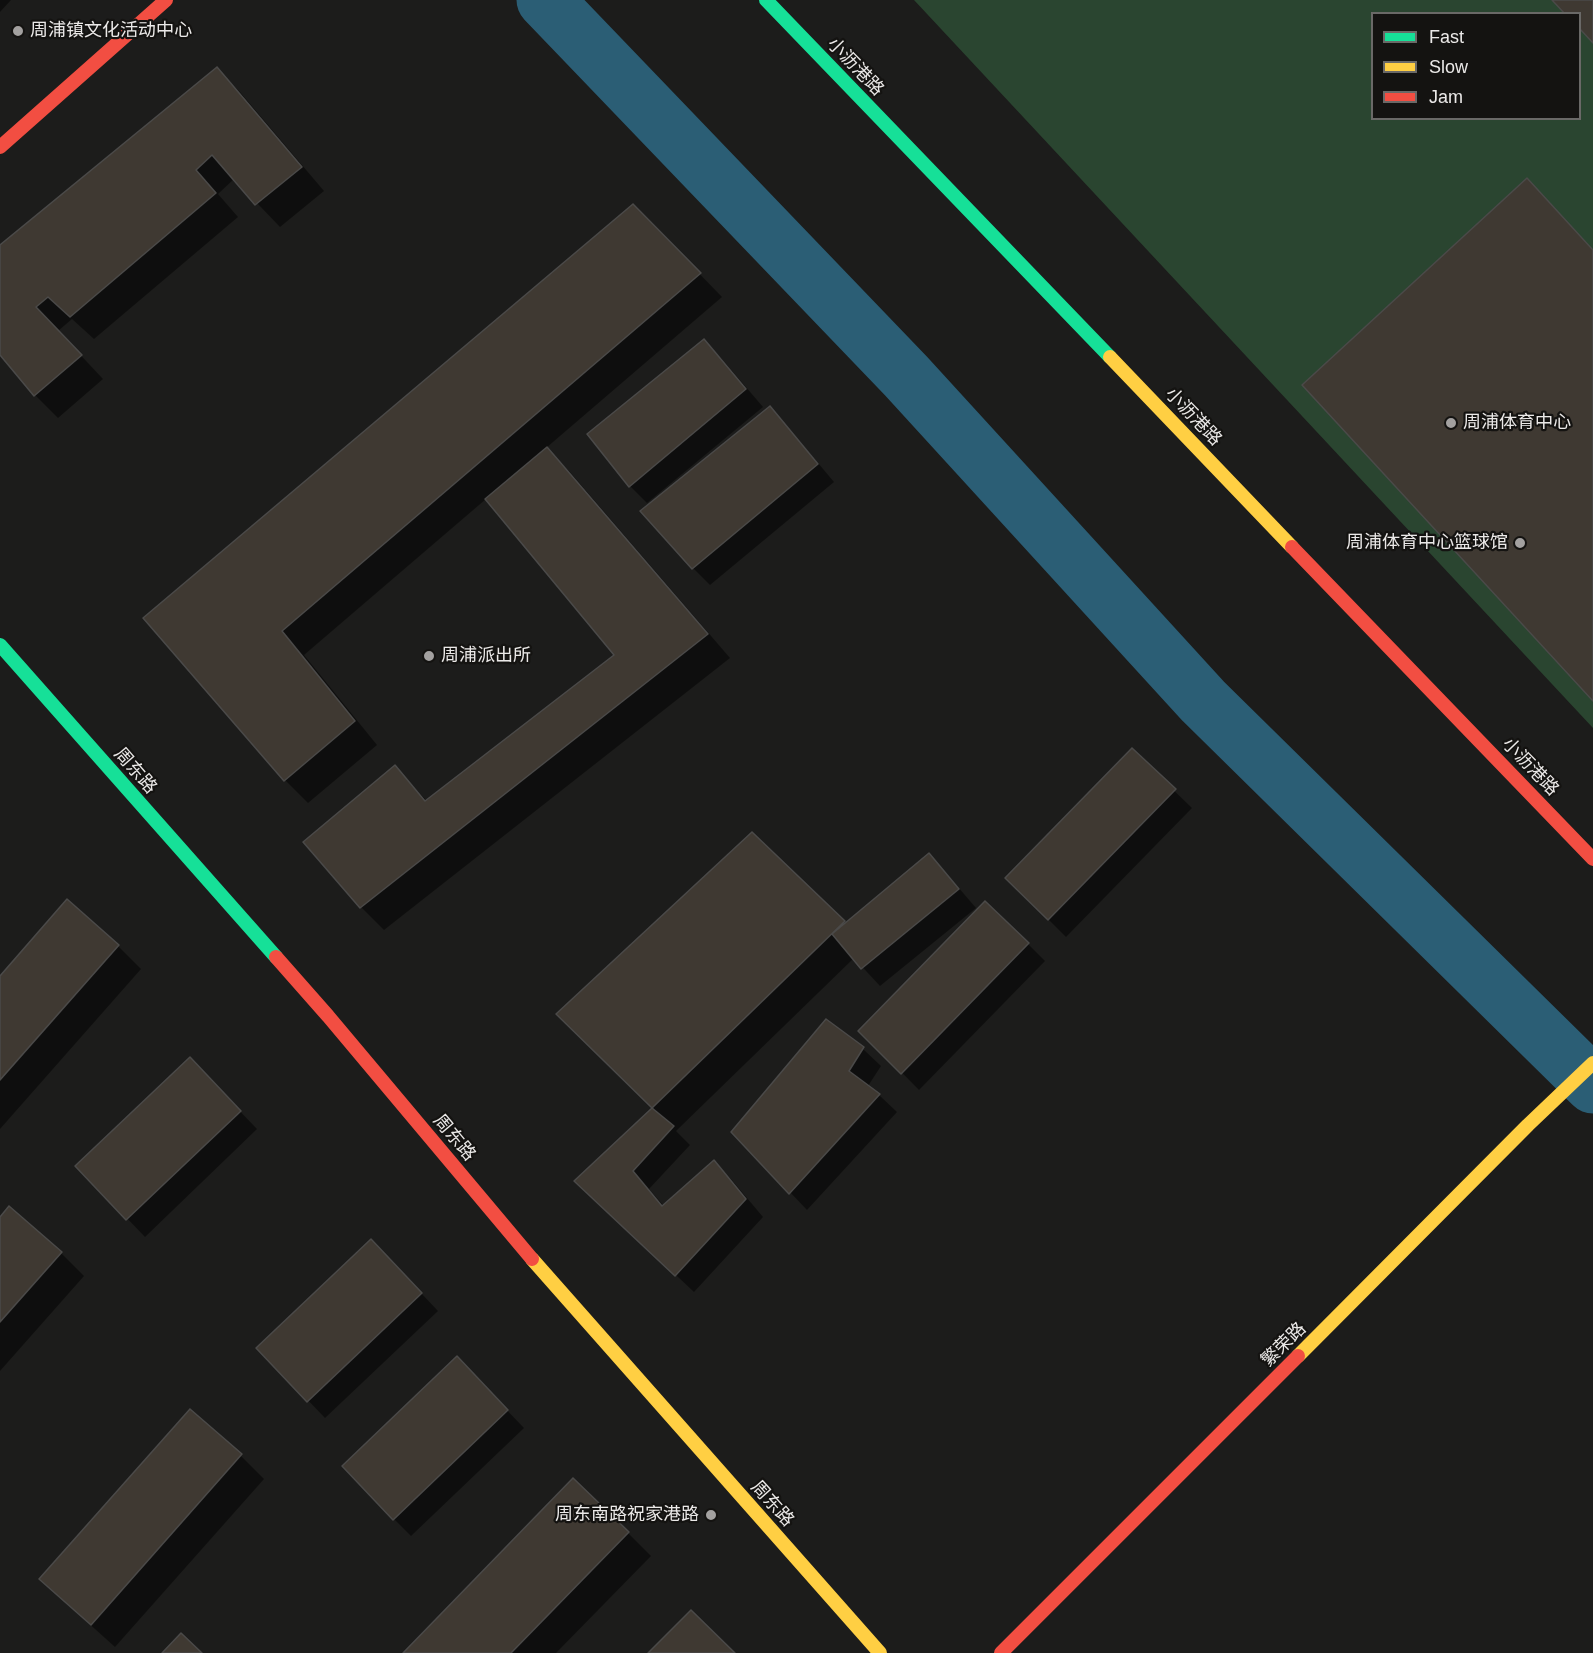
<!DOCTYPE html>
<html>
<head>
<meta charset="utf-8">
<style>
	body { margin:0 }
	#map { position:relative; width:1593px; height:1653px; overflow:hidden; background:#1c1c1b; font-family:Helvetica,sans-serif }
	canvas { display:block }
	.legend { position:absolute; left:1371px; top:12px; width:210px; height:108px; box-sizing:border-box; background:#141311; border:2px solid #6a6967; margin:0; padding:8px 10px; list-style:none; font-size:18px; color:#ebe9e8 }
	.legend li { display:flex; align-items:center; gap:12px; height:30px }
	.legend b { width:30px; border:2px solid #6a6967 }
</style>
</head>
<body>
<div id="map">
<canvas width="1593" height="1653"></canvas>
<ul class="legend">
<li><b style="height:8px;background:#16e098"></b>Fast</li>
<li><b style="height:8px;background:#ffcf43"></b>Slow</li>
<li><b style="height:8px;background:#f24e42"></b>Jam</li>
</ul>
</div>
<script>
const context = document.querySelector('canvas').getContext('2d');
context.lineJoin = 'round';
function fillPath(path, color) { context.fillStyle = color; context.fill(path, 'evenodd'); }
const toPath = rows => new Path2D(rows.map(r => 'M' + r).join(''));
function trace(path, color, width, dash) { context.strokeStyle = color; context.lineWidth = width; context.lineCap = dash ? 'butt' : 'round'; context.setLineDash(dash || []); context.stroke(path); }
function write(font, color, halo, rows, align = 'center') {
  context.font = font + ' Helvetica,"Noto Sans SC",sans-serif'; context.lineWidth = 4.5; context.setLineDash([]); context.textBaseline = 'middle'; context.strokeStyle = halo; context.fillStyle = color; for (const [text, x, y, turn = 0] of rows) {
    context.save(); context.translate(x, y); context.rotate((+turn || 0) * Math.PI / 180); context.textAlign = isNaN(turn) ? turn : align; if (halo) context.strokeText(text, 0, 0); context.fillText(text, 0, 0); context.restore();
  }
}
fillPath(toPath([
	[914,0,1593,0,1593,728],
	[1372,14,1580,14,1580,118,1372,118]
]), '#2a4530');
fillPath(toPath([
	[0,0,11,0,0,12],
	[217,69,240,92,324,191,280,227,234,179,218,194,238,217,94,339,72,319,58,331,103,379,58,418,35,395,0,353,0,247],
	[656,229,722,297,546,448,570,472,730,658,384,930,361,907,395,767,427,801,616,655,486,499,304,655,377,745,308,803,285,780,145,618],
	[704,341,721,358,763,407,647,503,630,486],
	[770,408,787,426,834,482,710,585,693,568],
	[1132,750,1192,808,1066,937,1007,878],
	[752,834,846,924,929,855,946,873,976,908,880,986,854,958,676,1131,690,1145,649,1189,664,1206,714,1162,731,1179,763,1217,694,1292,576,1181,654,1108,581,1037],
	[68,901,118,946,141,969,0,1129,0,978],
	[1028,944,1045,961,919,1090,861,1031],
	[826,1021,863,1049,881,1066,868,1086,879,1095,897,1112,807,1210,733,1132],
	[207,1077,257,1129,145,1237,77,1166],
	[0,1219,61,1253,84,1276,0,1371],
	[388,1258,438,1311,325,1418,258,1348],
	[474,1376,524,1428,411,1536,394,1519],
	[190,1411,241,1456,264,1479,115,1647,65,1602,42,1579],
	[628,1533,651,1556,556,1653,405,1653]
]), '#0007');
trace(toPath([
	[545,0,906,376,1203,701,1593,1085]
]), '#2b5e75', 57);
const building = toPath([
	[1552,0,1593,0,1593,43,1580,29,1580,14,1565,14,1552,0],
	[217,67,302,167,255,205,212,155,196,170,216,193,70,317,48,297,36,307,82,355,34,396,0,355,0,245,217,67],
	[1527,178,1593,250,1593,701,1302,385,1527,178],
	[633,204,701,273,282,631,355,721,284,781,143,618,633,204],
	[704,339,746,389,629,487,587,434,704,339],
	[770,406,818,464,692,569,640,511,770,406],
	[547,447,708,634,360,908,303,842,395,765,425,801,614,655,485,499,547,447],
	[1132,748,1176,789,1048,920,1005,878,1132,748],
	[752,832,845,921,652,1108,556,1014,752,832],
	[929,853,959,889,861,969,832,934,929,853],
	[67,899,119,945,0,1080,0,976,67,899],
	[985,901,1029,943,901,1074,858,1031,985,901],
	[826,1019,864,1047,849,1071,880,1094,789,1194,731,1132,826,1019],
	[190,1057,241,1111,126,1220,75,1166,190,1057],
	[652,1108,674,1126,633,1171,662,1206,714,1160,746,1199,675,1276,574,1181,652,1108],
	[9,1206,62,1252,0,1322,0,1217,9,1206],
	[371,1239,422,1293,307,1402,256,1348,371,1239],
	[457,1356,508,1410,393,1520,342,1466,457,1356],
	[190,1409,242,1454,91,1625,39,1579,190,1409],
	[573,1478,629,1532,511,1653,403,1653,573,1478],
	[691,1610,735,1653,648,1653,691,1610],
	[181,1633,202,1653,162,1653,181,1633]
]);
fillPath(building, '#3f3932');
trace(building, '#4b4a49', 1.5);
trace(toPath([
	[766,0,1110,357],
	[0,645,276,957]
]), '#16e098', 14);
trace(toPath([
	[1110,357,1292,547],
	[532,1259,880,1653],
	[1298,1356,1528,1125,1593,1063]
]), '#ffcf43', 14);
trace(toPath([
	[0,147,166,0],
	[1292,547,1593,859],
	[276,957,328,1016,532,1259],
	[1001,1653,1298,1356]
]), '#f24e42', 14);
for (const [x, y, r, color] of [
	[18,31,6,"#a3a1a0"],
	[1451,423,6,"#a3a1a0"],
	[1520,543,6,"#a3a1a0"],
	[429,656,6,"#a3a1a0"],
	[711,1515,6,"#a3a1a0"]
]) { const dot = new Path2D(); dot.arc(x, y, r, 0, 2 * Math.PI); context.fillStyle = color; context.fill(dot); trace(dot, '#141311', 2); }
write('18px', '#ebe9e8', '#141311', [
	["周浦镇文化活动中心",30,31],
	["周浦体育中心",1463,423],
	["周浦体育中心篮球馆",1508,543,"right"],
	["周浦派出所",441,656],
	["周东南路祝家港路",699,1515,"right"]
], 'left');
write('18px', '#ebe9e8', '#141311', [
	["小沥港路",855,67,46],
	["小沥港路",1193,417,46],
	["小沥港路",1530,767,46],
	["周东路",135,771,49],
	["周东路",454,1138,50],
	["繁荣路",1284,1345,-45],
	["周东路",772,1504,48]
]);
</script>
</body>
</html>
